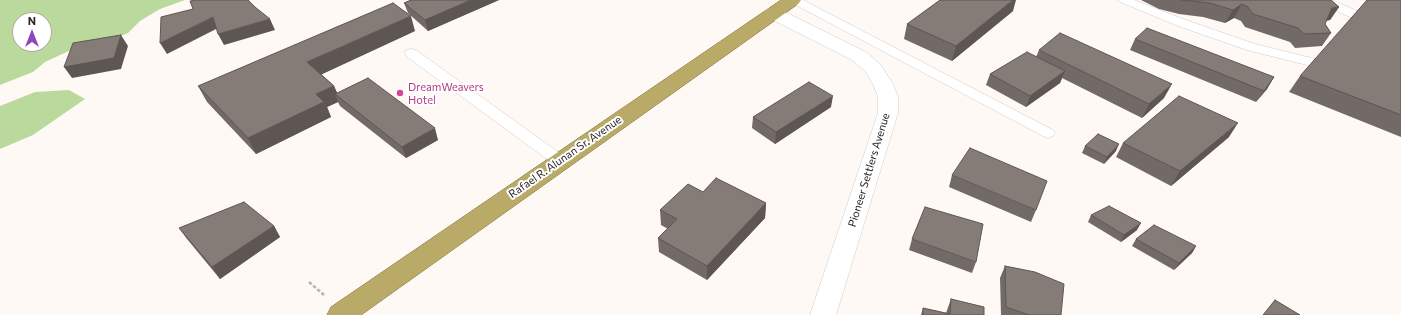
<!DOCTYPE html>
<html>
<head>
<meta charset="utf-8">
<style>
	body { margin:0 }
	#map { position:relative; width:1401px; height:315px; overflow:hidden; background:#fff9f5; font-family:Commissioner,sans-serif }
	canvas { display:block }
	.north { position:absolute; left:12px; top:12px; width:40px; height:40px; box-sizing:border-box; background:#fff; border:1px solid #aaa9a8; border-radius:50%; rotate:0deg; font-size:11px; font-weight:700; line-height:16px; text-align:center; color:#2b2725 }
	.north::after { content:''; display:block; margin:auto; width:14px; height:18px; background:#9047b9; clip-path:polygon(50% 0,100% 100%,50% 72%,0 100%) }
</style>
</head>
<body>
<div id="map">
<canvas width="1401" height="315"></canvas>
<div class="north">N</div>
</div>
<script>
const context = document.querySelector('canvas').getContext('2d');
context.lineJoin = 'round';
function fillPath(path, color) { context.fillStyle = color; context.fill(path, 'evenodd'); }
const toPath = rows => new Path2D(rows.map(r => 'M' + r).join(''));
function trace(path, color, width, dash) { context.strokeStyle = color; context.lineWidth = width; context.lineCap = dash ? 'butt' : 'round'; context.setLineDash(dash || []); context.stroke(path); }
function write(font, color, halo, rows, align = 'center') {
  context.font = font + ' Commissioner,sans-serif'; context.lineWidth = 4; context.setLineDash([]); context.textBaseline = 'middle'; context.strokeStyle = halo; context.fillStyle = color; for (const [text, x, y, turn = 0] of rows) {
    context.save(); context.translate(x, y); context.rotate((+turn || 0) * Math.PI / 180); context.textAlign = isNaN(turn) ? turn : align; if (halo) context.strokeText(text, 0, 0); context.fillText(text, 0, 0); context.restore();
  }
}
fillPath(toPath([
	[0,0,185,0,160,9,140,21,128,33,103,43,71,50,45,62,33,72,0,85],
	[20,20,44,20,44,44,20,44],
	[69,90,85,99,33,135,0,149,0,106,35,92]
]), '#bada9d');
const service = toPath([
	[788,0,803,0,1053,130,1055,133,1053,136,1048,138,1043,136,790,2,788,0],
	[1118,0,1134,0,1186,20,1255,44,1336,64,1338,67,1336,70,1331,71,1247,50,1178,26,1120,2,1118,0],
	[1316,0,1332,0,1364,14,1376,26,1374,29,1370,30,1366,29,1356,20,1318,2,1316,0],
	[411,49,416,50,565,157,568,161,565,165,560,166,555,165,406,56,405,53,406,50,411,49]
]);
const tertiary = toPath([
	[773,8,779,9,866,52,880,64,893,84,898,97,898,113,836,315,810,315,878,113,878,97,873,84,865,71,852,60,767,17,764,13,767,9,773,8]
]);
const trunk = toPath([
	[781,0,801,0,798,4,361,315,327,315,331,307,781,0]
]);
trace(service, '#d3cac4', 1);
trace(tertiary, '#d3cac4', 1);
trace(trunk, '#7d6e38', 1);
trace(toPath([
	[309,282,324,295]
]), '#b8b3b0', 2.5, [3.5, 2]);
fillPath(service, '#fff');
fillPath(tertiary, '#fff');
fillPath(trunk, '#baaa68');
fillPath(toPath([
	[411,0,499,0,428,31,408,13,404,3],
	[1141,0,1331,0,1339,7,1330,20,1326,21,1325,24,1331,33,1322,46,1295,48,1290,42,1245,27,1241,21,1234,18,1225,23,1203,17,1179,14,1159,9],
	[1401,0,1401,137,1289,92,1300,76],
	[1013,11,952,61,904,39,907,24],
	[415,31,321,74,334,86,337,93,438,140,406,158,340,106,338,102,327,107,331,117,256,154,207,102,198,86],
	[1135,39,1274,77,1267,89,1256,102,1130,50],
	[1039,50,1164,98,1142,118,1062,78,1060,83,1026,107,986,85,990,74,1036,57],
	[831,107,775,144,752,128,753,117],
	[1229,137,1171,186,1116,157,1123,143],
	[1085,146,1116,151,1104,164,1082,153],
	[952,175,1036,210,1031,222,949,187],
	[703,192,766,203,765,218,707,280,659,252,658,238,668,229,661,225,660,210],
	[1091,215,1137,230,1121,242,1088,222],
	[274,226,280,237,220,279,187,239,179,228],
	[912,239,976,262,972,273,909,250],
	[1136,239,1196,246,1192,253,1174,270,1132,246],
	[1005,266,1061,315,1001,315,1000,278],
	[951,299,984,315,921,315,923,308,946,313]
]), '#726a66');
fillPath(toPath([
	[471,0,499,0,428,31,425,20],
	[1013,0,1016,0,1013,11,952,61,956,46],
	[1242,4,1234,18,1225,23,1233,10],
	[1339,7,1330,20,1323,21,1332,8],
	[411,16,415,31,314,78,307,62],
	[213,17,218,28,167,54,160,43],
	[270,19,275,30,224,45,218,34],
	[121,35,128,46,121,69,72,78,64,67],
	[1065,71,1060,83,1026,107,1030,96],
	[1274,77,1267,89,1256,102,1264,91],
	[1172,84,1164,98,1142,118,1149,104],
	[334,86,339,97,335,94,338,102,327,107,331,117,256,154,248,138,316,94],
	[833,96,831,107,775,144,776,132],
	[1238,123,1229,137,1171,186,1180,171],
	[435,128,438,140,406,158,402,147],
	[1119,144,1116,151,1104,164,1107,157],
	[766,203,765,218,707,280,707,266],
	[1141,223,1137,230,1121,242,1124,235],
	[274,226,280,237,220,279,212,267],
	[1196,246,1192,253,1174,270,1179,263]
]), '#5d5653');
const building = toPath([
	[196,0,248,0,255,7,270,19,218,34,213,17,160,43,161,17,193,9,190,1,196,0],
	[411,0,471,0,425,20,404,3,411,0],
	[940,0,1013,0,956,46,907,24,940,0],
	[1182,0,1331,0,1339,7,1332,8,1325,24,1331,33,1304,34,1298,28,1253,14,1248,7,1242,4,1233,10,1210,3,1182,0],
	[1367,0,1401,0,1401,115,1300,76,1367,0],
	[393,3,411,16,307,62,334,86,316,94,324,102,248,138,198,86,393,3],
	[1147,28,1274,77,1264,91,1135,39,1147,28],
	[1060,33,1172,84,1149,104,1039,50,1060,33],
	[121,35,114,58,64,67,73,43,121,35],
	[1027,52,1065,71,1030,96,990,74,1027,52],
	[368,78,435,128,402,147,335,94,368,78],
	[809,82,833,96,776,132,753,117,809,82],
	[1179,96,1238,123,1180,171,1123,143,1179,96],
	[1098,134,1119,144,1107,157,1085,146,1098,134],
	[970,148,1047,181,1036,210,952,175,970,148],
	[716,178,766,203,707,266,658,238,677,219,660,210,688,184,703,192,716,178],
	[244,202,274,226,212,267,179,228,244,202],
	[1109,206,1141,223,1124,235,1091,215,1109,206],
	[925,207,983,224,976,262,912,239,925,207],
	[1154,225,1196,246,1179,263,1136,239,1154,225],
	[1005,266,1035,272,1064,284,1061,315,1029,315,1006,307,1005,266],
	[951,299,984,307,984,315,923,315,923,308,950,314,951,299],
	[1275,300,1300,315,1263,315,1275,300]
]);
fillPath(building, '#857b77');
trace(building, '#5d5653', 1);
for (const [x, y, r, color] of [
	[400,93,4,"#d1479c"]
]) { const dot = new Path2D(); dot.arc(x, y, r, 0, 2 * Math.PI); context.fillStyle = color; context.fill(dot); trace(dot, '#fff', 1.5); }
write('11px', '#b23c85', '#fff', [
	["DreamWeavers",408,87],
	["Hotel",408,100]
], 'left');
write('11px', '#2b2725', '#fff', [
	["Rafael R. Alunan Sr. Avenue",565,157,-35],
	["Pioneer Settlers Avenue",869,170,-73]
]);
</script>
</body>
</html>
